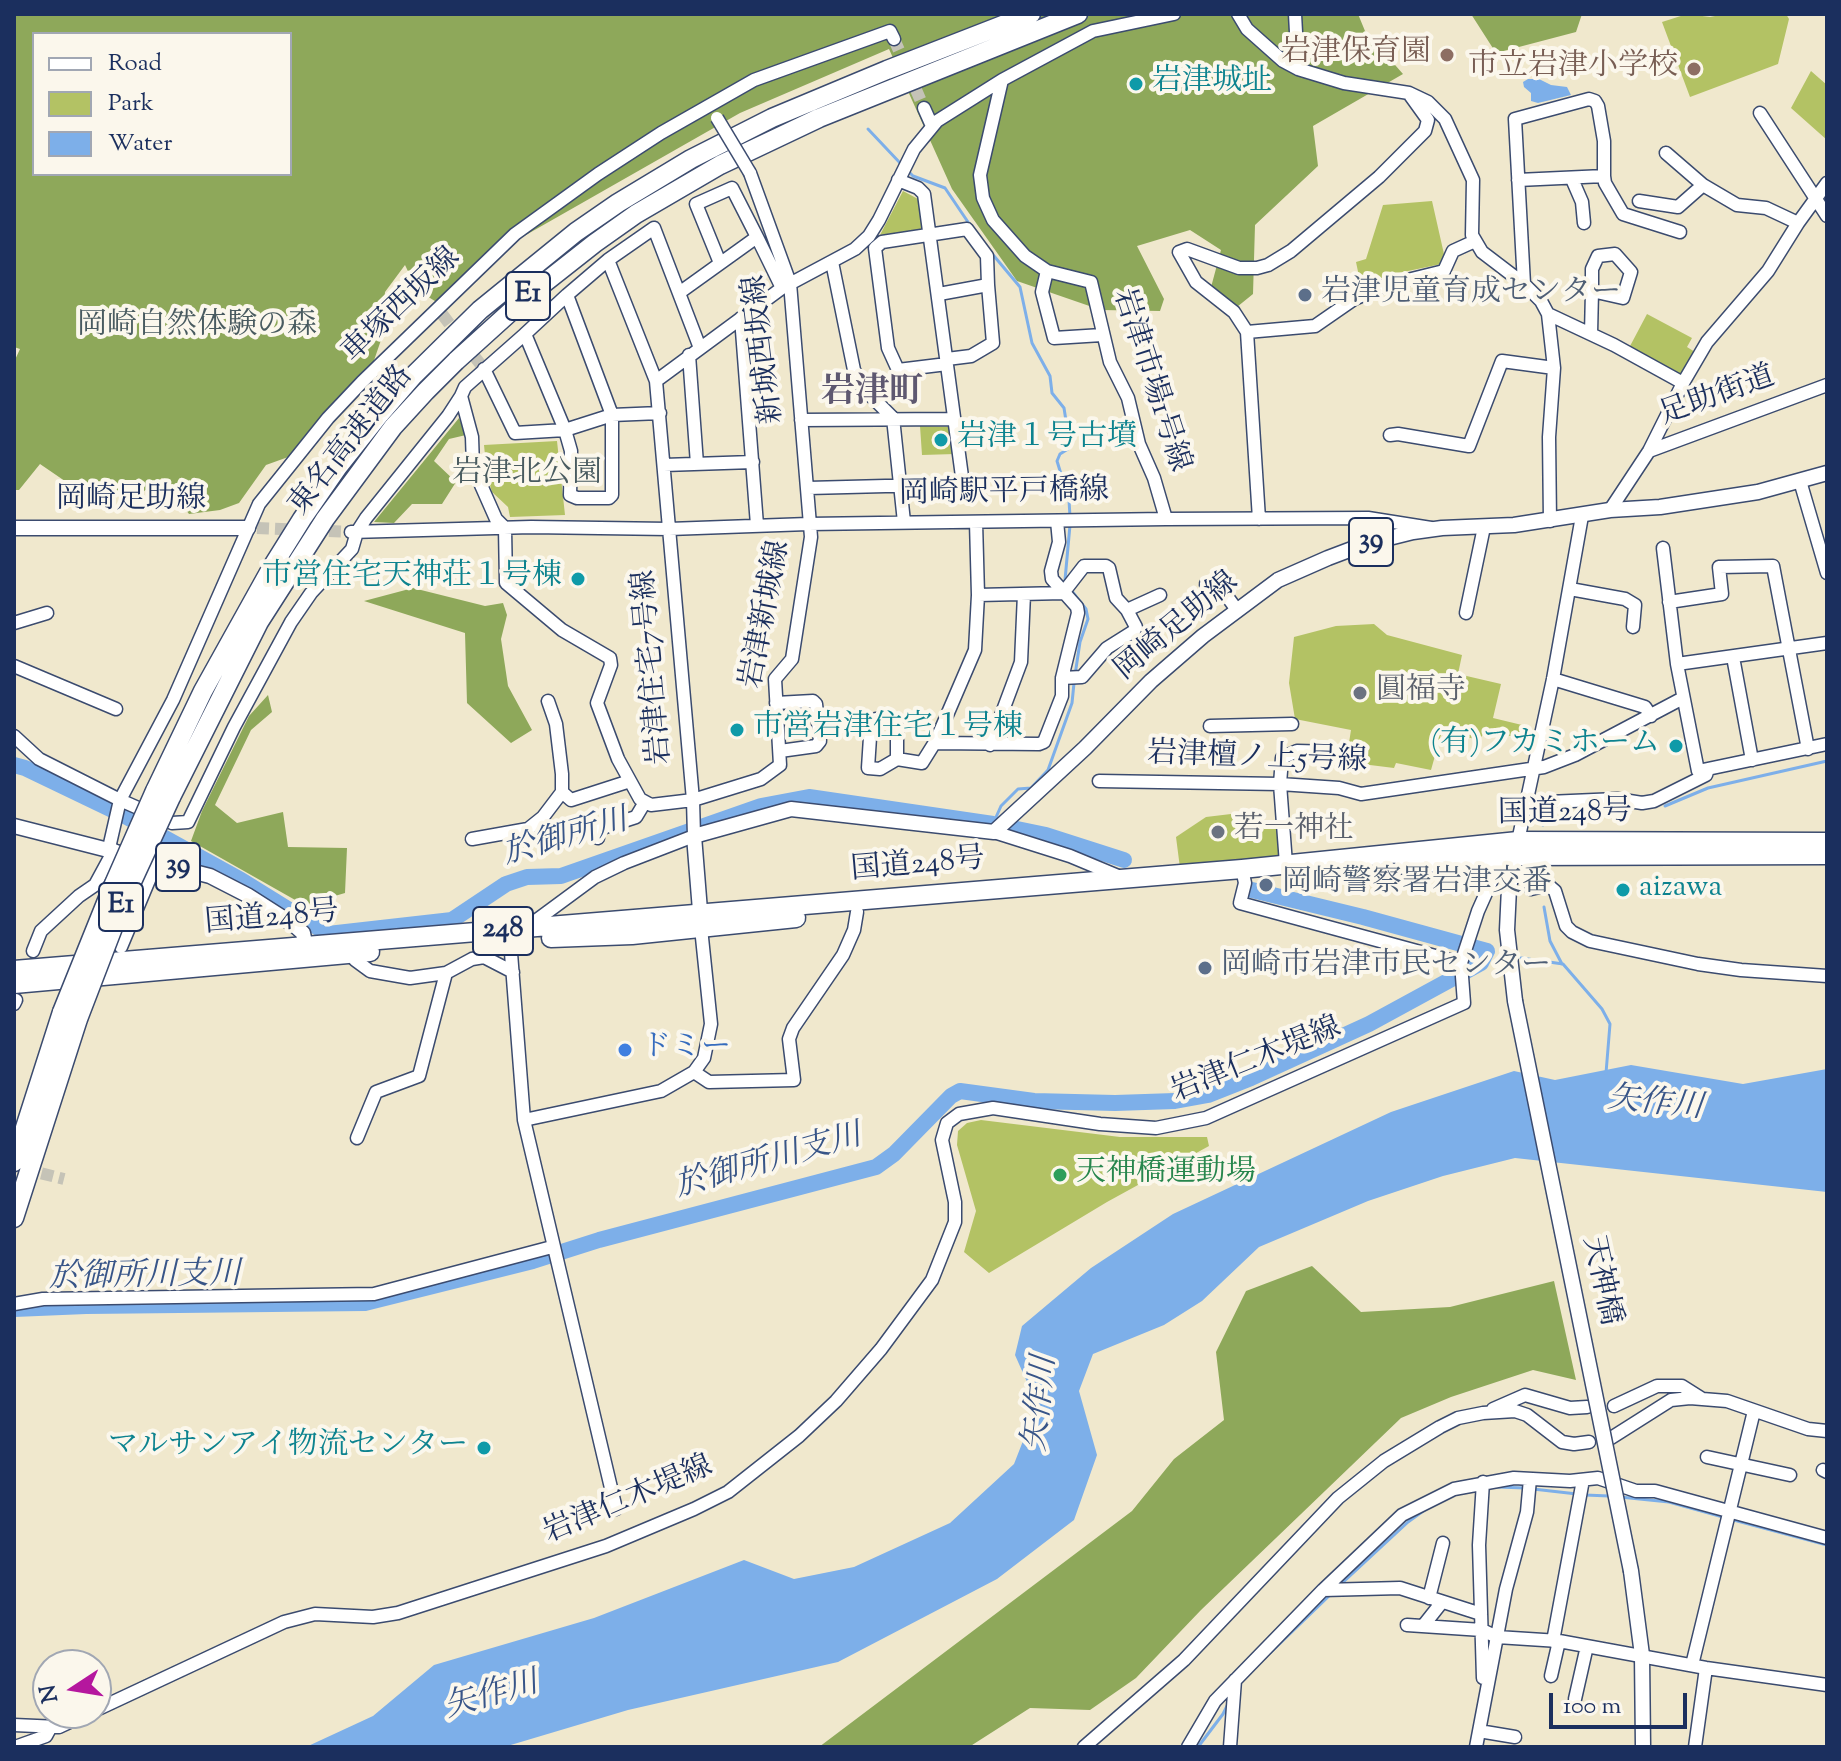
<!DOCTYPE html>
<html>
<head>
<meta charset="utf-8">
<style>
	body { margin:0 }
	#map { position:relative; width:1841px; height:1761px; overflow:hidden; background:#f0e8cd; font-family:"Sorts Mill Goudy",serif }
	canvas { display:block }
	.frame { position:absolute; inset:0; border:16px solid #1b2f5e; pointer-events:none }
	.legend { position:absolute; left:32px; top:32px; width:260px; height:144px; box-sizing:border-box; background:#fbf7ec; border:2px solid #a1a7b3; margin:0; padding:10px 14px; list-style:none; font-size:24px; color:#1b2f5e }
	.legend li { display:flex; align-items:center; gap:16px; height:40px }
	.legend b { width:40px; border:2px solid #a1a7b3 }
	.north { position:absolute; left:32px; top:1649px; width:80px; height:80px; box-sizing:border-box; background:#fbf7ec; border:2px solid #a1a7b3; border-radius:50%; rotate:258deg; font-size:22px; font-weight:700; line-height:32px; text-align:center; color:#1b2f5e }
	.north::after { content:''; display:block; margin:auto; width:28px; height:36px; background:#b5179e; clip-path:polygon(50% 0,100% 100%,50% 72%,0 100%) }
	.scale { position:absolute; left:1549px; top:1693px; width:138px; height:36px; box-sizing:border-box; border:4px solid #1b2f5e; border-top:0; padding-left:10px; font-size:24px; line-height:28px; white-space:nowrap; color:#1b2f5e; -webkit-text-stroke:6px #fbf7ec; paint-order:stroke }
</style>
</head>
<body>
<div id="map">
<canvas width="1841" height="1761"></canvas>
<div class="frame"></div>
<ul class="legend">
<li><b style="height:10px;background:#fff"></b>Road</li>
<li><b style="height:22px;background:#b3c264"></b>Park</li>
<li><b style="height:22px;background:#7dafe9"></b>Water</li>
</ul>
<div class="north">N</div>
<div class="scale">100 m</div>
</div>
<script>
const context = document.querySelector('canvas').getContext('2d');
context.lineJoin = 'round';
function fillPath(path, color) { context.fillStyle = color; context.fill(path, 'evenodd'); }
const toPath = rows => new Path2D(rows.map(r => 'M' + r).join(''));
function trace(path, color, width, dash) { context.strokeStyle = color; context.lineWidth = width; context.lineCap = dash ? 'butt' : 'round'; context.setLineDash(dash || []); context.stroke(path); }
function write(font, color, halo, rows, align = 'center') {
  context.font = font + ' "Sorts Mill Goudy","Noto Serif JP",serif'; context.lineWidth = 8; context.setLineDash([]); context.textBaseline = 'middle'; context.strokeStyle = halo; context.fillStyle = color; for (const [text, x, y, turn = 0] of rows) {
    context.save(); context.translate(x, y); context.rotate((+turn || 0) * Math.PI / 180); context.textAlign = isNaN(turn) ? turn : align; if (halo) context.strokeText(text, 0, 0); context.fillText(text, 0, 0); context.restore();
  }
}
fillPath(toPath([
	[1687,14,1710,17,1725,14,1786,14,1789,19,1778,64,1690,97,1662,22],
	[1811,71,1827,85,1827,140,1791,108],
	[903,191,920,200,924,229,880,235],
	[1432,201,1446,263,1389,275,1361,286,1356,262,1366,259,1383,205],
	[1647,314,1692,338,1687,347,1695,352,1678,378,1629,348],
	[920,426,952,427,955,454,922,455],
	[557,441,565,515,510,517,508,507,492,492,487,475,484,445],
	[1374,624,1387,635,1462,655,1458,674,1501,684,1493,718,1522,725,1520,737,1484,733,1479,740,1442,731,1431,770,1396,763,1394,768,1346,762,1351,730,1295,719,1289,683,1294,637,1336,626],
	[1231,814,1236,829,1279,823,1281,858,1180,868,1176,837,1206,817],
	[981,1120,1120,1137,1207,1137,1209,1146,1107,1202,989,1273,964,1252,976,1211,957,1145,958,1131,967,1123]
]), '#b3c264');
fillPath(toPath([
	[14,14,1358,14,1365,31,1403,74,1313,126,1318,166,1255,225,1253,294,1232,311,1210,291,1221,250,1190,230,1137,246,1164,299,1160,311,1101,310,1017,281,952,189,889,49,740,113,496,252,443,306,417,290,405,265,385,292,381,340,369,375,302,452,266,465,239,503,220,510,189,514,162,478,136,497,78,490,40,464,19,490,14,490,14,362,20,349,14,347],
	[34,34,290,34,290,174,34,174],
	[1471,14,1582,14,1576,32,1496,53],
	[459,418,466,435,449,439,434,461,456,482,442,504,412,504,394,523,374,522],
	[413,588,485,606,503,603,507,615,501,639,508,686,532,730,511,743,467,703,465,633,364,601],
	[268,695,272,712,251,730,215,805,237,823,283,812,288,847,347,848,345,893,304,905,191,841,202,811,249,716],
	[1312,1266,1361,1312,1450,1307,1554,1281,1576,1380,1533,1370,1451,1397,1401,1418,1201,1610,1136,1678,1090,1710,1030,1708,969,1747,819,1747,1132,1511,1174,1459,1224,1420,1216,1352,1246,1291]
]), '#8ea85a');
fillPath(toPath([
	[1528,79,1539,79,1551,85,1567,87,1571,95,1538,103,1531,101,1531,93,1524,87,1523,82],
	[1631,1065,1743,1084,1827,1069,1827,1192,1515,1158,1443,1176,1368,1201,1259,1247,1202,1301,1164,1325,1093,1354,1079,1391,1097,1455,1074,1520,997,1579,838,1662,628,1710,504,1747,306,1747,373,1716,434,1665,594,1618,744,1560,794,1579,854,1567,950,1523,1014,1464,1032,1418,1027,1382,1015,1355,1022,1326,1091,1268,1173,1214,1391,1112,1514,1071,1555,1080]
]), '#7dafe9');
trace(toPath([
	[868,129,901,164],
	[909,172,913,176,945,188,970,225],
	[989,250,1020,287,1032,343,1050,376,1052,393,1064,408,1069,440,1068,449,1060,454,1057,461,1069,500,1070,517],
	[1065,580,1070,525],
	[1071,590,1086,609,1088,619,1080,642,1075,675],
	[1665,806,1708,788,1827,761],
	[1541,807,1543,825],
	[993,824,1001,806,1018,789,1031,788,1048,770,1072,703,1074,683],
	[1544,907,1550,941,1562,964],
	[1487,951,1493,953],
	[1521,958,1563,964,1602,1009,1610,1024,1606,1073],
	[1497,1487,1525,1488],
	[1533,1489,1577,1494],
	[1585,1495,1609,1496],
	[1620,1497,1669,1502,1723,1517],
	[1730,1519,1827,1545],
	[1339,1586,1408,1522,1426,1509],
	[1270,1653,1331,1594],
	[1198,1747,1223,1714,1228,1704]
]), '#7dafe9', 3);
trace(toPath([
	[14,765,25,768,125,816,241,880,328,934,452,920,506,884,527,877,561,876,761,806,809,797,993,824,1046,835,1124,860],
	[14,1309,86,1306,365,1303,533,1261,599,1240,876,1167,894,1154,951,1096,960,1091,1034,1101,1115,1103,1175,1101,1208,1095,1251,1078,1369,1024,1481,963,1487,951,1363,917,1252,890]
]), '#7dafe9', 16);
trace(toPath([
	[894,39,924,108],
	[442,314,484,369],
	[257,528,351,532],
	[24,1169,64,1179]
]), '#c5c3b7', 12, [12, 6]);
const minor = toPath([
	[1238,14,1247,29,1283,61,1298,69,1344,83,1409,93,1428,102,1445,119,1473,180,1472,235,1482,252,1524,284,1541,301,1548,314,1554,368,1549,437,1550,521],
	[1295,14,1298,69],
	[1002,80,980,175,983,198,993,220,1025,256,1047,271,1091,282,1110,362,1128,398,1139,444,1154,478,1166,519],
	[924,108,932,126],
	[1760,113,1827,216],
	[1572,179,1582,202,1584,223],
	[1518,180,1604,176,1605,183,1623,214,1680,232],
	[1703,185,1737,205,1766,208,1798,223],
	[1639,201,1678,207,1703,185,1666,153],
	[832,262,854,370,863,388,893,418,904,522],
	[720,263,696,204,732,188,757,237],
	[1047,271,1042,292,1054,338,1102,335],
	[1524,284,1515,119,1589,99,1595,101,1598,106,1604,141,1604,176],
	[679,293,757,237,782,288],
	[939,294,988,285,987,256,967,229,882,242,875,248,888,348,898,370,947,364],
	[567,295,612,415,612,495,609,498,577,498,570,495,571,451,565,430,525,334,567,295,608,260,654,228,700,348],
	[1548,314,1614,345,1683,383],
	[741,318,757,525],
	[1247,332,1315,326,1354,299,1387,285,1444,271,1453,251,1475,241],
	[1591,334,1592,291,1592,269,1598,256,1615,254,1631,272,1623,298,1592,291],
	[689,355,697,464],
	[947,359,971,356,993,343,988,285],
	[484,369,515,433,565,430,612,415,660,413],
	[656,381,782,288,855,249,869,236,879,220,914,149,937,121,1002,80,1093,31,1174,14],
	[801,420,954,419],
	[1390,435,1398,434,1469,446,1502,361,1554,368],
	[1649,451,1827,385],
	[664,465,753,462],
	[1800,481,1827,573],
	[808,488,963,484,924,194,918,188,898,180],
	[1610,510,1649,451,1683,383,1707,342,1768,271,1798,223,1827,183],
	[1259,519,1247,332,1234,312,1196,282,1179,252,1187,249,1239,268,1257,268,1268,265,1291,251,1379,177,1425,131,1428,120,1410,95],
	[976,522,978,595,975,650,935,743,1039,744,1044,742,1062,696,1062,678,1078,613,1077,607,1052,579,1051,571,1059,542,1057,521],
	[505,528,506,583,562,630,610,658,611,665,597,703,618,759,640,799,651,805,693,800,761,779,780,765,775,679,792,659,811,537,790,283,750,173],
	[505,528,496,519,473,467,472,437,461,396,465,387,525,334],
	[351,532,531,527,669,529,808,524,1166,519,1368,518,1431,528],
	[1663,548,1677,664,1698,771,1827,744],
	[1206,584,1208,594,1226,595,1237,610],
	[1570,589,1625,599,1635,605,1633,627],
	[978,595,1063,593],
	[1669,602,1722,594,1719,567,1773,566,1808,749],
	[1127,610,1160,595],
	[1466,613,1484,527],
	[14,623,47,613],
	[1733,657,1752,760],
	[1677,664,1827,643],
	[14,666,116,709],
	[1062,678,1082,677,1107,648,1134,631,1136,627,1127,610,1116,598,1109,568,1106,566,1084,566,1063,593],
	[1553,679,1645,707,1651,716],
	[548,701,556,724,562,774,562,792],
	[776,703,813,701,816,704,820,741,816,746,780,751],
	[1210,726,1292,724],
	[14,736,39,759,120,800,172,823,188,822,234,727,291,622,311,593,352,549,357,532,366,518,448,416,461,396],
	[990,745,1021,662,1024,594],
	[897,759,897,726,893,721,876,719,871,722,868,768,880,769,897,759,922,763,937,739],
	[1099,781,1280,784,1339,788,1361,794,1544,767,1575,755,1683,698],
	[1525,803,1617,799,1642,803,1654,801,1706,775,1707,772],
	[994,832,1070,856,1118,876],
	[598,838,596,830,636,817,645,802],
	[472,839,528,829,543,817,562,792,571,800,630,781],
	[1518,841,1553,679,1582,516],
	[109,848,120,800,173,700,259,504,328,418,362,382,515,234,598,174,661,133,754,80,890,31,894,39],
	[1286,864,1280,784,1282,758,1297,751,1334,752],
	[1242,869,1245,883,1240,903,1461,963],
	[1531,889,1548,885,1555,891,1566,926,1572,932,1590,941,1698,964,1741,970,1827,976],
	[534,922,595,877,624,863,694,836,693,800,656,381,608,260],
	[510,940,524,1120,616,1509],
	[121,947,157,861],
	[33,951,41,931,79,896,95,885,114,850],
	[355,960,370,971,410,978,446,973,472,959,484,957,513,972],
	[14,1004,16,1000],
	[694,1072,709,1082,794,1080,789,1039,793,1028,843,955,854,930,857,912],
	[524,1120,661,1091,694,1072,704,1058,711,1024,701,928],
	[357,1138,376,1092,419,1076,446,973],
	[14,1304,43,1299,374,1294,552,1247],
	[1614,1406,1657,1386,1682,1386,1701,1398],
	[1493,1409,1525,1395,1570,1408,1587,1407],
	[1611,1438,1671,1400,1690,1398,1727,1401,1808,1429,1827,1431],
	[1707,1457,1790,1475],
	[1823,1470,1827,1472],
	[1323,1590,1400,1588,1481,1614],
	[1429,1598,1443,1543],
	[1407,1625,1482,1630,1497,1637,1559,1641,1706,1668,1827,1685],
	[1423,1626,1442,1602],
	[1553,1641,1583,1480],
	[1692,1665,1754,1411],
	[1551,1676,1559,1641],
	[1483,1678,1479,1545,1483,1482],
	[1575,1699,1587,1646],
	[96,1710,284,1622,315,1614,373,1617,398,1613,606,1546,694,1509,728,1492,799,1436,836,1401,881,1349,932,1280,955,1222,955,1202,942,1140,947,1123,959,1114,993,1108,1100,1124,1156,1128,1206,1118,1464,1003,1461,963,1478,911,1499,864,1512,858],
	[14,1725,59,1727,89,1713],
	[1479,1731,1515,1737],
	[15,1747,46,1736,52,1725],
	[1084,1747,1184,1660,1338,1498,1384,1461,1440,1427,1458,1418,1483,1413,1515,1411,1527,1415,1562,1442,1574,1444,1589,1442],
	[1188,1747,1215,1701,1323,1590,1402,1515,1454,1489,1514,1478,1570,1481,1598,1478,1636,1491,1655,1491,1827,1538],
	[1230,1747,1235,1680],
	[1476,1747,1506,1589,1527,1512,1530,1479],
	[1695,1747,1706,1668]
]);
const major = toPath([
	[14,528,248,528],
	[14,826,210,876,247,895,294,925,303,933,307,953],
	[701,923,694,836,791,809,994,832,1085,748,1151,681,1203,636,1278,580,1328,558,1365,544,1413,532,1442,528,1514,525,1610,510,1660,507,1758,492,1827,473],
	[1515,1001,1507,930,1509,888,1517,847],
	[1631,1571,1642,1655,1643,1747]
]);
const highway = toPath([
	[155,791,203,691,272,567,302,519,338,467,380,414,413,376,480,310,576,232,618,203,691,159,772,118,887,70,1031,14],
	[171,797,259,622,325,519,393,427,426,391,456,361,529,295,595,243,636,214,720,165,819,118,1078,14],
	[1404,865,1515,856,1827,855],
	[551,938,632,935,796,918],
	[14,970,1242,869,1518,841,1827,842],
	[14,984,370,952],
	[14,1162,62,1012],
	[14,1218,78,1019]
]);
trace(minor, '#3b4b6f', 15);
trace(major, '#3b4b6f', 17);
trace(highway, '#3b4b6f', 21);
trace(minor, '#fff', 12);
trace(major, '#fff', 14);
trace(highway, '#fff', 18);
const minorBridge = toPath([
	[717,118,750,173]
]);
const majorBridge = toPath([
	[1515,1001,1631,1571]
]);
const highwayBridge = toPath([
	[62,1012,110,893,155,791],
	[78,1019,124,899,171,797]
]);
trace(minorBridge, '#3b4b6f', 15, []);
trace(majorBridge, '#3b4b6f', 17, []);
trace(highwayBridge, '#3b4b6f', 21, []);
trace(minorBridge, '#fff', 12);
trace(majorBridge, '#fff', 14);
trace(highwayBridge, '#fff', 18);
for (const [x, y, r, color] of [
	[1447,55,8,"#8d6e63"],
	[1694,69,8,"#8d6e63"],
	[1136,84,8,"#0f9aa8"],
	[1305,295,8,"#5c6f8a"],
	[941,440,8,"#0f9aa8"],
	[578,579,8,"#0f9aa8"],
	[1360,693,8,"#6b7280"],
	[737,730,8,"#0f9aa8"],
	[1676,746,8,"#0f9aa8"],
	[1218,832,8,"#6b7280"],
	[1266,885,8,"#5c6f8a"],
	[1623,890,8,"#0f9aa8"],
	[1205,968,8,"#5c6f8a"],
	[625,1050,8,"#3f7fe0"],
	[1060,1175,8,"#2e9e5b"],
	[484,1448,8,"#0f9aa8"]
]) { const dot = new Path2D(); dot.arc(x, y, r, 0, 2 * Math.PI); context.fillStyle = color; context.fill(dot); trace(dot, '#fbf7ec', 3); }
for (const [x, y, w] of [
	[528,296,44],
	[1371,542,44],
	[178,867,44],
	[121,907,44],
	[503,931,60]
]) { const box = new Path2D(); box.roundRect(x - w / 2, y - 24, w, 48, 6); context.fillStyle = '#fbf7ec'; context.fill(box); trace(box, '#1b2f5e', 2); }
write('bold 28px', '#1b2f5e', null, [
	["E1",528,296],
	["39",1371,542],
	["39",178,867],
	["E1",121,907],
	["248",503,931]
]);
write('30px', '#785e54', '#fbf7ec', [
	["岩津保育園",1431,55],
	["市立岩津小学校",1678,69]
], 'right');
write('30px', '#0d838f', '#fbf7ec', [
	["岩津城址",1152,84],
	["岩津１号古墳",957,440],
	["市営住宅天神荘１号棟",562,579,"right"],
	["市営岩津住宅１号棟",753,730],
	["(有)フカミホーム",1660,746,"right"],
	["aizawa",1639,890],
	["マルサンアイ物流センター",468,1448,"right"]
], 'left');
write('30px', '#4e5e75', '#fbf7ec', [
	["岩津児童育成センター",1321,295],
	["岡崎警察署岩津交番",1282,885],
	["岡崎市岩津市民センター",1221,968]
], 'left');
write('30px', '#1b2f5e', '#fbf7ec', [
	["車塚西坂線",403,307,-44],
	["新城西坂線",766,349,-97],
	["岩津市場1号線",1149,381,72],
	["足助街道",1718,398,-20],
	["東名高速道路",353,442,-52],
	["岡崎駅平戸橋線",1004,495,-1],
	["岡崎足助線",131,502],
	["岩津新城線",768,615,-79],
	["岡崎足助線",1178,628,-40],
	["岩津住宅7号線",655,667,-95],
	["岩津檀ノ上5号線",1257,760,2],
	["国道248号",1565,815,-1],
	["国道248号",918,867,-5],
	["国道248号",272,920,-5],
	["岩津仁木堤線",1257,1062,-22],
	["天神橋",1599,1281,78],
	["岩津仁木堤線",629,1502,-23]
]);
write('30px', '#495b60', '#fbf7ec', [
	["岡崎自然体験の森",197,328],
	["岩津北公園",527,476]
]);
write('30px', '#5b616d', '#fbf7ec', [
	["圓福寺",1376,693],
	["若一神社",1234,832]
], 'left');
write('30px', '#366cbe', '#fbf7ec', [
	["ドミー",641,1050]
], 'left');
write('30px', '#27864d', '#fbf7ec', [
	["天神橋運動場",1076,1175]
], 'left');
write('italic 32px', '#385588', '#fbf7ec', [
	["於御所川",566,840,-16],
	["矢作川",1655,1106,6],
	["於御所川支川",769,1164,-16],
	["於御所川支川",145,1279,-1],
	["矢作川",1043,1404,-84],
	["矢作川",492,1698,-16]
]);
write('bold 34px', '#5e5870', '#fbf7ec', [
	["岩津町",872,395]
]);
</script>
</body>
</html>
